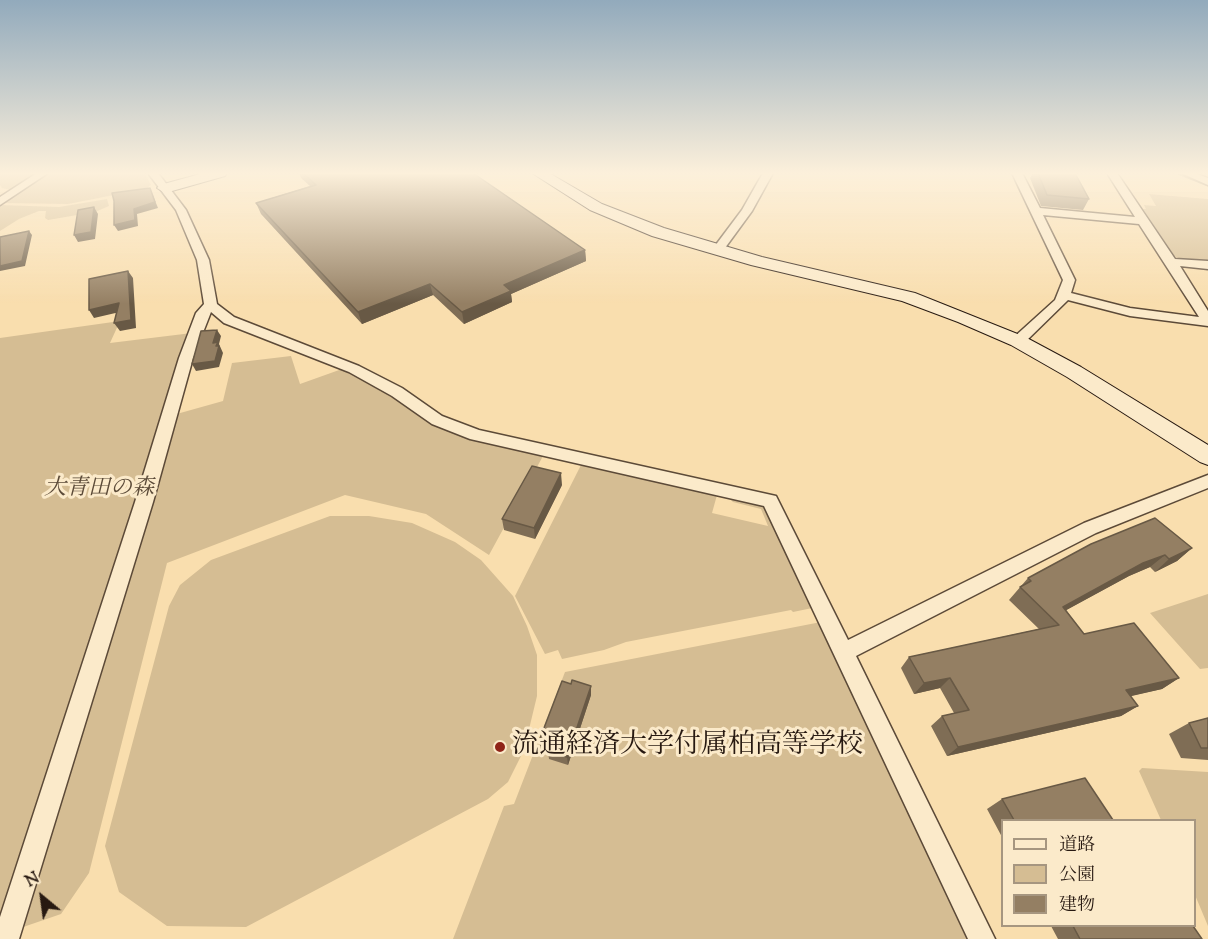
<!DOCTYPE html>
<html>
<head>
<meta charset="utf-8">
<style>
	body { margin:0 }
	#map { position:relative; width:1208px; height:939px; overflow:hidden; background:#f9deae; font-family:"Sorts Mill Goudy","Noto Serif JP",serif }
	canvas { display:block }
	.legend { position:absolute; left:1001px; top:819px; width:195px; height:108px; box-sizing:border-box; background:#fbeaca; border:2px solid #a69680; margin:0; padding:8px 10px; list-style:none; font-size:18px; color:#271911 }
	.legend li { display:flex; align-items:center; gap:12px; height:30px }
	.legend b { width:30px; border:2px solid #a69680 }
	.north { position:absolute; left:12px; top:867px; width:60px; height:60px; -webkit-text-stroke:4px #fbeaca; paint-order:stroke; rotate:331deg; font-size:16px; font-weight:700; line-height:24px; text-align:center; color:#271911 }
	.north::after { content:''; display:block; margin:auto; width:21px; height:27px; background:#271911; clip-path:polygon(50% 0,100% 100%,50% 72%,0 100%) }
</style>
</head>
<body>
<div id="map">
<canvas width="1208" height="939"></canvas>
<ul class="legend">
<li><b style="height:8px;background:#fbeaca"></b>道路</li>
<li><b style="height:16px;background:#d5bd93"></b>公園</li>
<li><b style="height:16px;background:#947f63"></b>建物</li>
</ul>
<div class="north">N</div>
</div>
<script>
const context = document.querySelector('canvas').getContext('2d');
context.lineJoin = 'round';
function fillPath(path, color) { context.fillStyle = color; context.fill(path, 'evenodd'); }
const toPath = rows => new Path2D(rows.map(r => 'M' + r).join(''));
function trace(path, color, width, dash) { context.strokeStyle = color; context.lineWidth = width; context.lineCap = dash ? 'butt' : 'round'; context.setLineDash(dash || []); context.stroke(path); }
function write(font, color, halo, rows, align = 'center') {
  context.font = font + ' "Sorts Mill Goudy","Noto Serif JP",serif'; context.lineWidth = 6; context.setLineDash([]); context.textBaseline = 'middle'; context.strokeStyle = halo; context.fillStyle = color; for (const [text, x, y, turn = 0] of rows) {
    context.save(); context.translate(x, y); context.rotate((+turn || 0) * Math.PI / 180); context.textAlign = isNaN(turn) ? turn : align; if (halo) context.strokeText(text, 0, 0); context.fillText(text, 0, 0); context.restore();
  }
}
fillPath(toPath([
	[0,173,40,173,14,191,2,188,0,185],
	[46,173,145,173,151,185,145,189,68,204,2,203],
	[1149,194,1208,199,1208,263,1183,260,1174,256,1143,209,1146,209,1144,205,1156,206],
	[107,199,109,206,95,212,48,220,45,218,46,211,39,211,19,219,0,231,0,205,59,207],
	[120,321,110,343,192,333,166,417,223,401,232,363,291,356,300,384,342,369,365,379,421,417,439,427,473,439,543,456,489,555,426,514,345,495,167,563,89,873,61,914,0,935,0,338],
	[581,465,717,495,712,513,768,526,761,509,733,502,730,499,731,497,767,505,817,607,793,612,791,610,626,642,604,650,562,659,558,650,545,654,515,596],
	[330,516,369,516,412,523,455,542,481,560,513,596,527,626,537,655,537,696,524,750,508,782,488,799,246,927,167,926,119,892,105,846,169,606,180,585,211,560],
	[1208,594,1208,668,1200,669,1150,613],
	[821,622,972,939,453,939,504,806,514,804,565,672],
	[1142,768,1208,772,1208,926,1195,895,1194,820,1161,820,1139,771]
]), '#d5bd93');
trace(toPath([
	[1178,173,1208,185]
]), '#7a674f', 3);
const street = toPath([
	[37,173,48,173,0,205,0,197,37,173],
	[148,173,158,173,186,210,209,260,217,304,234,317,359,366,402,388,442,416,479,430,776,496,848,640,1084,523,1208,475,1208,488,1096,533,856,656,995,939,968,939,764,506,470,439,432,424,392,396,349,372,224,323,211,312,193,358,153,502,19,939,0,939,0,917,135,502,179,358,196,313,204,304,197,260,176,210,148,173],
	[763,173,773,173,752,211,722,252,714,252,712,250,742,210,763,173],
	[1012,173,1022,173,1040,208,1135,217,1107,173,1117,173,1175,259,1208,261,1208,269,1180,266,1208,311,1208,326,1130,316,1068,300,1023,344,1013,344,1011,341,1013,338,1055,300,1063,280,1012,173],
	[1043,215,1139,224,1199,317,1130,308,1071,293,1075,280,1043,215],
	[1181,173,1194,173,1208,178,1208,185,1181,173]
]);
const secondary = toPath([
	[204,173,227,173,225,176,165,193,157,188,160,185,204,173],
	[532,173,549,173,602,204,664,228,762,257,915,293,1025,337,1081,367,1208,445,1208,465,1200,462,1067,377,1011,345,958,322,902,301,751,265,652,236,590,210,532,173]
]);
trace(street, '#5c4a38', 3);
trace(secondary, '#271911', 2);
fillPath(street, '#fbeaca');
fillPath(secondary, '#fbeaca');
fillPath(toPath([
	[299,173,473,173,585,250,586,261,511,294,512,302,464,324,433,295,362,324,261,214,256,203,310,186,301,178],
	[1033,173,1075,173,1089,199,1083,210,1041,206,1030,178],
	[562,485,535,539,504,530,502,519],
	[1192,548,1177,561,1155,572,1150,567,1129,576,1066,610,1084,634,1179,678,1162,689,1130,696,1138,706,1121,716,947,756,931,726,942,716,954,713,940,688,914,694,901,668,909,657,1039,629,1009,600,1028,578],
	[571,684,591,686,591,695,568,765,549,759,548,751,541,749,539,741],
	[1208,718,1208,760,1181,758,1169,734,1189,723],
	[1002,799,1113,820,1002,820,1002,837,987,809],
	[1051,926,1193,926,1202,939,1058,939]
]), '#7f6d55');
fillPath(toPath([
	[150,188,158,208,137,214,138,226,118,231,114,225],
	[94,207,98,214,95,239,78,242,74,235],
	[29,231,32,235,25,266,0,271,0,266],
	[585,250,586,261,511,294,512,302,464,324,462,312,504,285],
	[128,271,133,278,136,328,120,331,114,323],
	[430,284,433,295,362,324,358,312],
	[119,303,124,311,94,318,89,310],
	[217,330,221,336,219,344,223,353,219,367,196,371,192,364,213,343],
	[561,473,562,485,535,539,534,528],
	[1192,548,1177,561,1155,572,1169,559],
	[1165,555,1150,567,1129,576,1050,619,1063,607,1143,563],
	[950,678,940,688,914,694,924,683],
	[1179,678,1162,689,1110,701,1126,690],
	[591,686,591,695,568,765,567,757],
	[1138,706,1121,716,947,756,958,747]
]), '#685945');
const building = toPath([
	[303,173,473,173,585,250,504,285,511,291,462,312,430,284,358,312,256,203,316,185,303,173],
	[1038,173,1075,173,1089,199,1047,195,1038,173],
	[150,188,155,202,134,209,135,220,114,225,114,201,112,193,150,188],
	[94,207,91,232,74,235,78,210,94,207],
	[29,231,22,261,0,266,0,237,29,231],
	[128,271,131,320,114,323,119,303,89,310,89,279,128,271],
	[217,330,213,343,218,342,216,346,219,346,215,361,192,364,201,331,217,330],
	[532,466,561,473,534,528,502,519,532,466],
	[1155,518,1192,548,1169,559,1165,555,1143,563,1063,607,1084,634,1134,623,1179,678,1126,690,1138,706,958,747,942,716,969,710,950,678,924,683,909,657,1059,625,1020,587,1031,581,1028,578,1091,544,1155,518],
	[572,680,591,686,567,757,548,751,550,745,539,741,562,681,571,684,572,680],
	[1208,718,1208,748,1201,748,1189,723,1208,718],
	[1085,778,1113,820,1014,820,1002,799,1085,778],
	[1073,926,1193,926,1202,939,1080,939,1073,926]
]);
fillPath(building, '#947f63');
trace(building, '#685945', 1.5);
const sky = context.createLinearGradient(0, 0, 0, 304);
sky.addColorStop(0, '#92aabc');
sky.addColorStop(0.57, '#fcf0db');
sky.addColorStop(1, '#fcf0db00');
context.fillStyle = sky;
context.fillRect(0, 0, 1208, 304);
for (const [x, y, r, color] of [
	[500,747,6,"#8f2418"]
]) { const dot = new Path2D(); dot.arc(x, y, r, 0, 2 * Math.PI); context.fillStyle = color; context.fill(dot); trace(dot, '#fbeaca', 2); }
write('italic 22px', '#5b4a38', '#fbeaca', [
	["大青田の森",99,490]
]);
write('27px', '#271911', '#fbeaca', [
	["流通経済大学付属柏高等学校",512,747]
], 'left');
</script>
</body>
</html>
